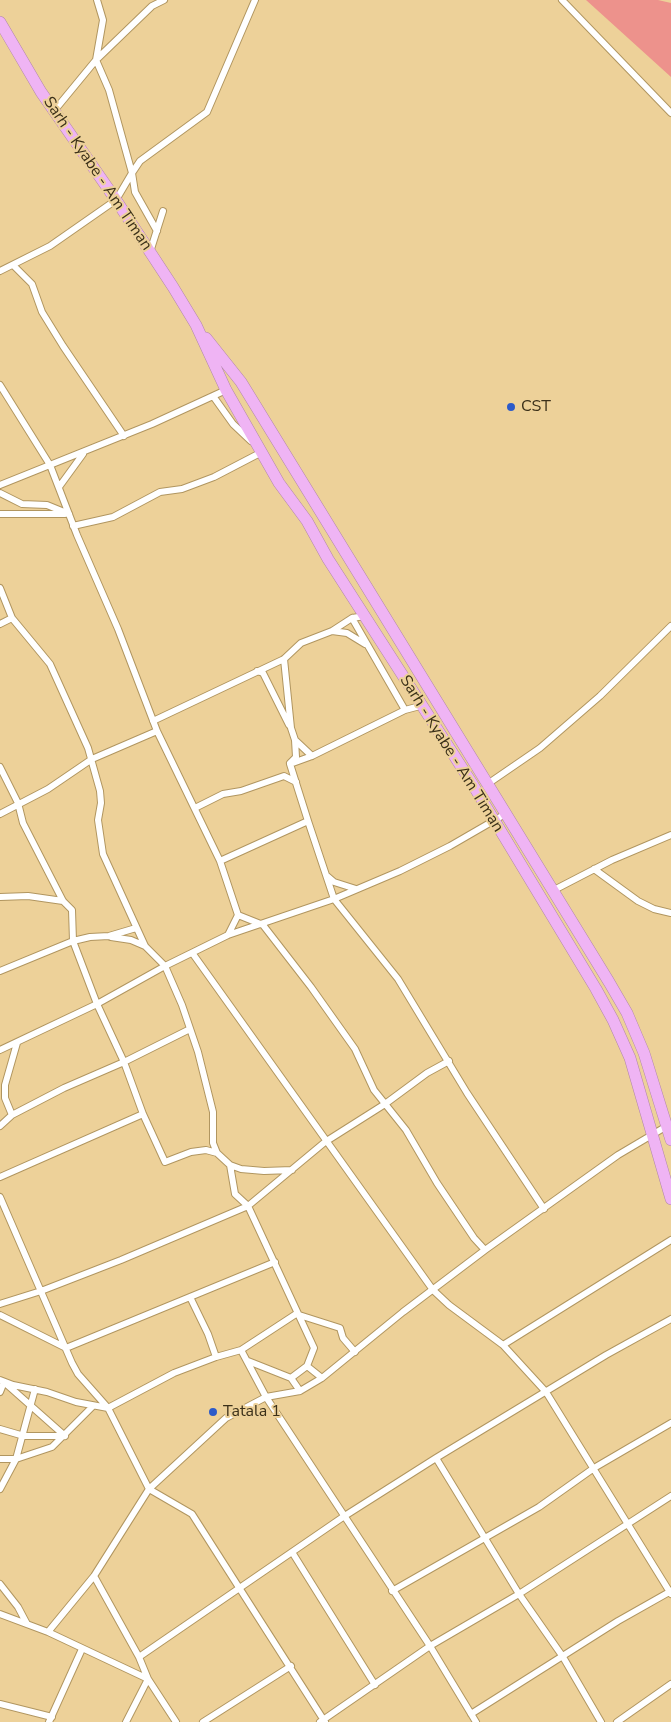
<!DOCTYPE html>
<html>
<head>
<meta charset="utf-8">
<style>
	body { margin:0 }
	canvas { display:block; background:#edd199 }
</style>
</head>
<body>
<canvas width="671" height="1722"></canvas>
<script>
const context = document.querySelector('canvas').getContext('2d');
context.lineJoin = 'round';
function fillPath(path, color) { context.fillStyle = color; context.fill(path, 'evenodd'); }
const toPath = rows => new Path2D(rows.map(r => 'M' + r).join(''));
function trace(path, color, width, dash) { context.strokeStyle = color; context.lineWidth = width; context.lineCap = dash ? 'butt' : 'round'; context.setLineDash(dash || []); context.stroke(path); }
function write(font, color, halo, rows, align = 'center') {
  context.font = font + ' "Nunito Sans",sans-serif'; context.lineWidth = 4; context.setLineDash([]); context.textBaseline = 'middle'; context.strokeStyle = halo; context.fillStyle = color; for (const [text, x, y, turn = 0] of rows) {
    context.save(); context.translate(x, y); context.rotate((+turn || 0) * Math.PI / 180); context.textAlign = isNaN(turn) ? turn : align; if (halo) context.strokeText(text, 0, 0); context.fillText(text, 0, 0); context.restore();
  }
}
fillPath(toPath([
	[586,0,658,0,671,3,671,77]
]), '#ed928c');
const street = toPath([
	[562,0,671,113],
	[54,111,96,60,152,6,164,0],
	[157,231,135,192,132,173,140,161,207,112,255,0],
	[150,252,163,211],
	[13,265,32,284,42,312,63,346,124,436],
	[0,271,50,246,116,200,132,173,109,90,96,60,103,20,97,0],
	[0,385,50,465,77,535,118,629,157,731,220,861,238,915,228,935],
	[213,396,233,424,251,441],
	[0,485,152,424,226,390],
	[59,487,83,454],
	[0,493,22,504,47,505,69,514],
	[0,514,65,514],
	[73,526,113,517,160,492,182,489,214,477,262,452],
	[0,588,12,618,50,664,88,748,100,791,101,803,98,820,103,854,145,946,165,966,182,1005,198,1052,213,1112,213,1143,217,1153,230,1165,235,1194,248,1206,314,1348,307,1366,291,1378],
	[352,618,405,710],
	[0,624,12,618],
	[332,631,347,633,365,644],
	[284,659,291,728,295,740,296,757,290,763],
	[257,671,263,673,289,725],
	[153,721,284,659,301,643,332,631,352,618,365,616],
	[295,740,312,756],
	[290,764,312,756,405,710,420,706],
	[290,764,308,821],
	[0,767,18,803,23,823,63,901,72,910,73,941,97,1004,124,1062,143,1114,165,1162,191,1152,206,1150,217,1153],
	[489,783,540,748,600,696,671,626],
	[195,808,223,794,241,791,284,776,296,782],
	[0,814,48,789,92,759,157,731],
	[220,861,308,821,334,899,398,979,467,1093,544,1209],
	[594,869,638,901,654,909,671,913],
	[327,876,334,882,356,889],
	[554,890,612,860,671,835],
	[0,897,28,896,63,901],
	[238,915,263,925,311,987,355,1049,374,1090,406,1130,437,1183,474,1238,485,1250],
	[111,937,131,940,145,946],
	[193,954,433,1290,449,1305,503,1345,546,1392,671,1594],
	[0,971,73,941,90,937,109,936,136,928],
	[0,1050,97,1004,165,966,228,935,334,899,400,871,450,846,507,813],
	[12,1115,5,1098,5,1085,17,1043],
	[0,1126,12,1115,64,1088,124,1062,190,1029],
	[230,1165,241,1169,264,1171,292,1170],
	[0,1177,143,1114],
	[0,1197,72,1363,78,1374,108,1408,174,1373,216,1357],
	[190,1297,208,1334,216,1357,241,1350,296,1314],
	[0,1304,41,1291,121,1260,248,1206,325,1142,385,1104,427,1073,449,1061],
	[296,1314,340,1328,343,1338,355,1352],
	[0,1315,66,1348,275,1262],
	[503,1345,671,1240],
	[241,1350,266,1397,430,1646,476,1722],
	[248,1361,291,1378,300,1391],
	[307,1366,322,1378],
	[0,1380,13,1385,47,1392,76,1402,108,1408,149,1489,192,1514,325,1722],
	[0,1392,4,1382,65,1436],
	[0,1429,24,1436,65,1436],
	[436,1458,519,1594,563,1657,601,1722],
	[0,1459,16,1459,52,1447,93,1406],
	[0,1489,16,1459,35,1389],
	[292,1552,375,1685],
	[94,1576,139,1657,148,1679,176,1722],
	[0,1584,18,1607,27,1624],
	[392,1591,539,1507,594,1468,671,1423],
	[0,1614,48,1632,148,1679,126,1722],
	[48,1632,94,1576,149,1489,226,1418,266,1397,300,1391,322,1378,403,1312,485,1250,618,1155,667,1126],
	[139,1657,343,1517,436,1458,606,1355,671,1319],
	[0,1704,52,1717],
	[471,1714,618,1621,671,1591],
	[49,1722,82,1649],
	[203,1722,291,1666],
	[320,1722,430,1646,519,1594,671,1496],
	[617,1722,671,1684]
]);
const highway = toPath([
	[0,22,41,92,116,200,173,287,196,325,226,390,279,483,307,521,328,559,473,785,596,989,613,1020,630,1058,671,1199],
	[206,338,241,382,609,982,627,1013,644,1053,671,1140]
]);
trace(street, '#b19660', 8);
trace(highway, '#b086a7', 12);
trace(street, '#fff', 6);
trace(highway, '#efb4f4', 11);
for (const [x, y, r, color] of [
	[511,407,5,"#2c5ac9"],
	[213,1412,5,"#2c5ac9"]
]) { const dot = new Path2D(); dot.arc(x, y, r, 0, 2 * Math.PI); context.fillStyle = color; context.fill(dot); trace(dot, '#edd199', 2); }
write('16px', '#3b3019', '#edd199', [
	["Sarh - Kyabe - Am Timan",97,174,56],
	["Sarh - Kyabe - Am Timan",451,754,58]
]);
write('16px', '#3b3019', '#edd199', [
	["CST",521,407],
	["Tatala 1",223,1412]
], 'left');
</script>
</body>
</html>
